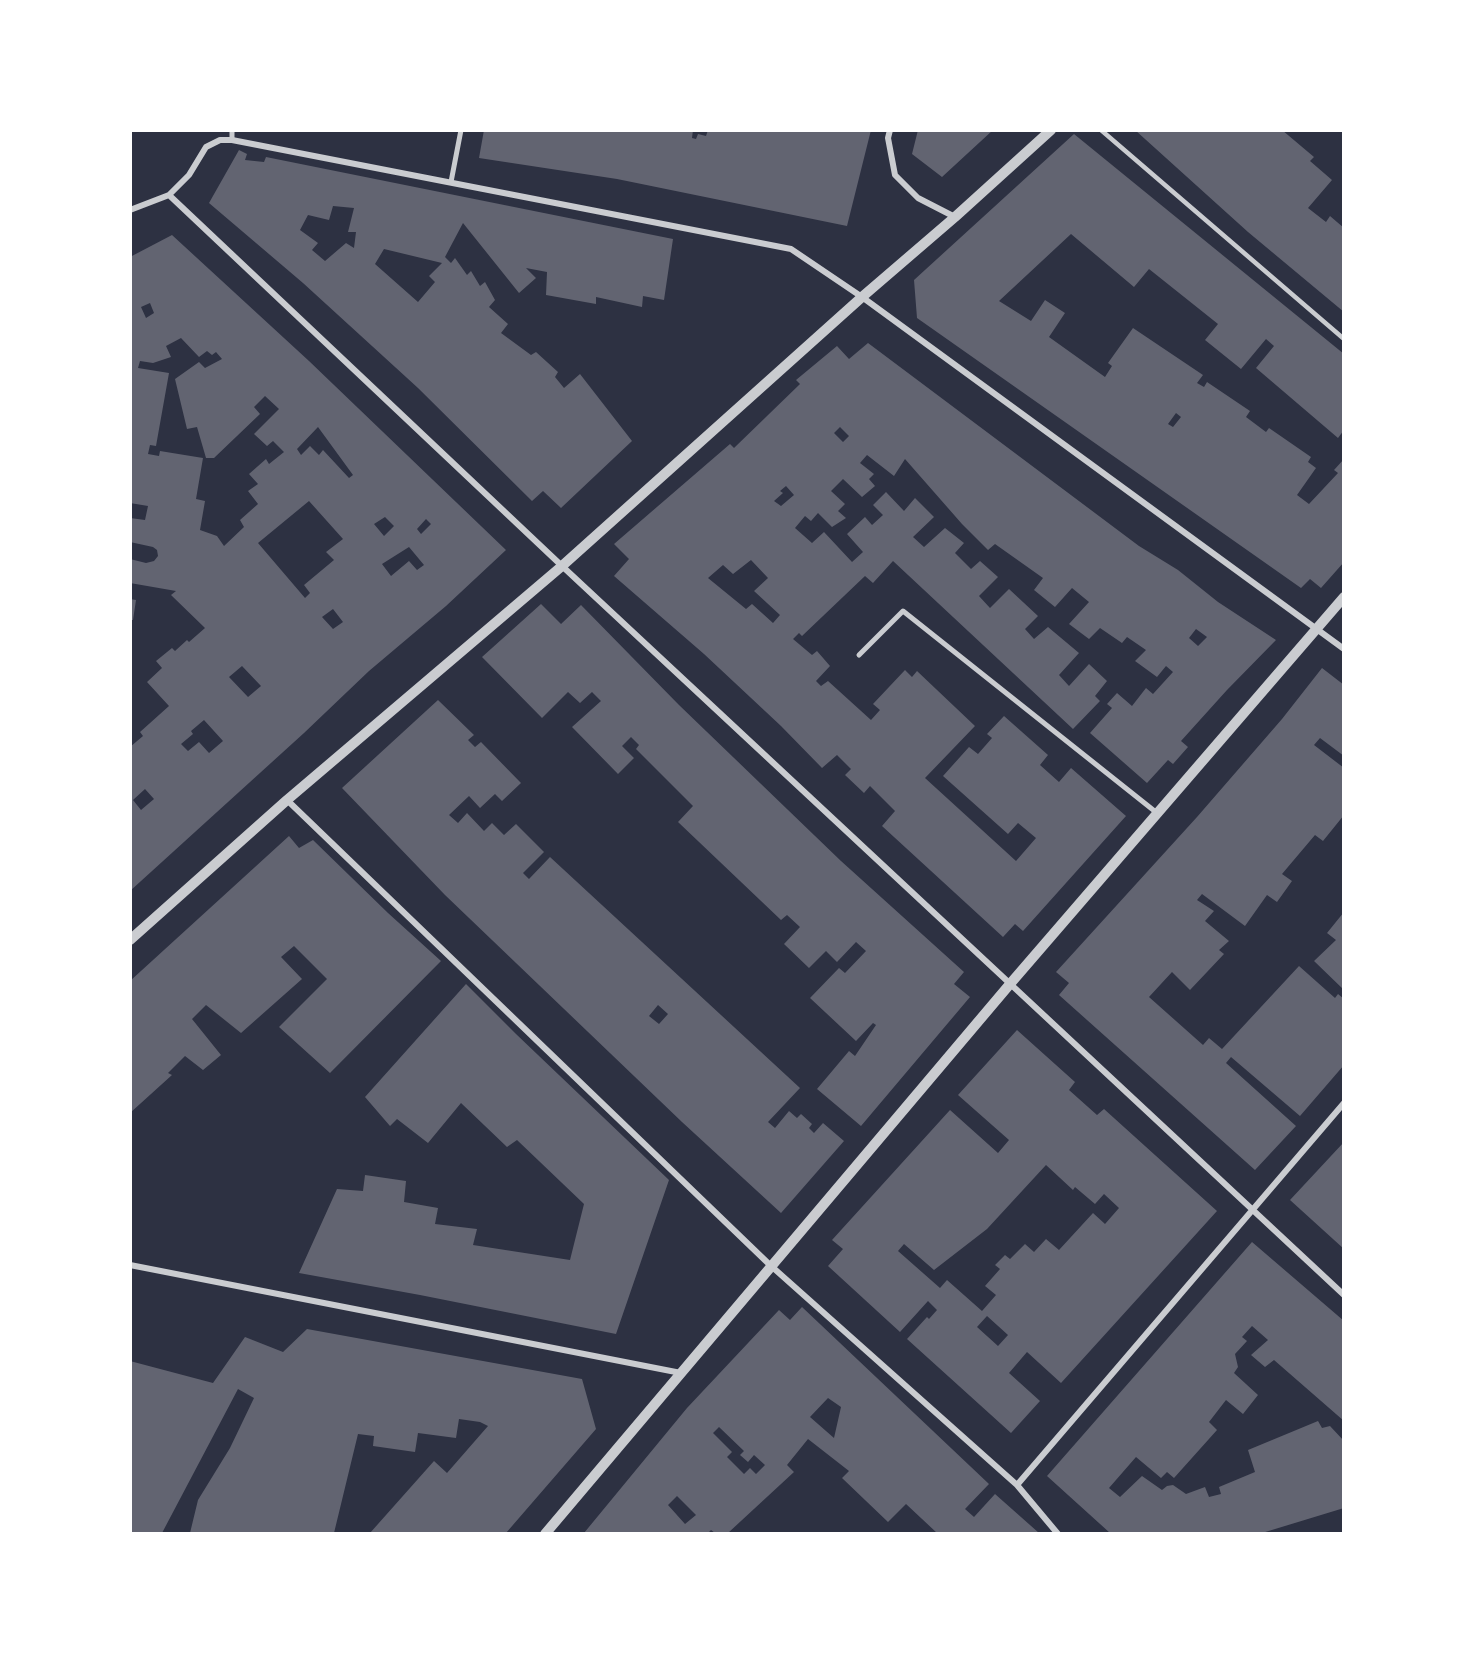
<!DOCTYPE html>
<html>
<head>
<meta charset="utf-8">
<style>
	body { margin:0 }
	#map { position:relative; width:1474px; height:1664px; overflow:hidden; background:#2d3142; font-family:"PT Sans",sans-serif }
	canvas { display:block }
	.frame { position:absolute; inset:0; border:132px solid #fff; pointer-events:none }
</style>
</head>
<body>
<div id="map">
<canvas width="1474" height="1664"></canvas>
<div class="frame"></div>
</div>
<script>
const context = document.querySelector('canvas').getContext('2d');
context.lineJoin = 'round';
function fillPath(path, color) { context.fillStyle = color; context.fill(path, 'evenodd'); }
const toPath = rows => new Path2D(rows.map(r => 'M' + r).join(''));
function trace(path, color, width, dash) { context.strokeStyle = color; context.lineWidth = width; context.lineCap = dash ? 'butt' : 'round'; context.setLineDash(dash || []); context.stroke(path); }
fillPath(toPath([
	[484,130,693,130,692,138,696,139,698,134,706,136,708,130,871,130,847,226,617,179,479,158],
	[918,130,993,130,942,177,912,154],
	[1135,130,1282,130,1314,157,1310,161,1332,180,1308,208,1326,222,1330,216,1344,228,1344,312,1248,232],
	[1074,134,1344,354,1344,430,1338,438,1256,368,1274,346,1266,339,1241,369,1205,340,1218,324,1149,269,1134,287,1071,234,999,301,1031,321,1045,300,1065,313,1049,337,1105,377,1112,366,1108,363,1133,328,1203,375,1197,383,1204,387,1207,382,1250,411,1246,417,1266,432,1269,428,1311,457,1308,462,1316,468,1297,495,1309,504,1338,473,1334,470,1344,459,1344,562,1321,588,1310,579,1301,588,917,318,914,280],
	[1176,413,1181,417,1173,427,1168,424],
	[239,150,247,154,245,160,264,162,266,157,673,239,664,300,643,296,642,307,596,297,596,304,546,295,547,272,526,268,536,278,519,293,463,223,445,257,451,263,455,258,467,275,471,271,480,286,485,282,495,300,489,307,508,324,501,333,531,355,536,352,558,372,555,377,564,388,580,374,632,441,561,508,543,491,532,501,418,388,303,283,209,203],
	[333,206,354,208,348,232,356,232,354,248,346,243,325,261,312,250,318,243,300,230,308,215,329,220],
	[384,249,442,263,429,276,435,282,418,302,375,264],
	[172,235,309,361,506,550,446,606,369,671,304,733,130,891,130,747,143,736,140,732,169,706,147,682,162,668,156,661,172,648,175,651,187,640,189,642,205,628,171,595,176,591,130,583,130,559,146,563,154,561,158,556,157,550,153,547,130,542,130,518,145,520,148,506,130,503,130,257],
	[150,303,154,313,146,318,141,307],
	[181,338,199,357,207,351,212,355,216,352,222,359,205,368,199,362,175,379,187,429,197,427,206,458,214,458,260,414,254,407,265,396,279,409,254,434,267,446,273,441,284,452,269,464,266,459,249,474,258,484,248,491,258,504,240,520,244,527,224,546,217,536,200,530,205,501,196,499,203,458,160,451,159,456,148,454,150,445,156,446,169,373,138,368,140,361,153,363,171,357,166,346],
	[318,427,353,475,349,478,323,450,319,455,310,446,301,455,297,449],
	[309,501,343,539,326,552,334,560,304,585,310,593,305,598,258,543],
	[385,517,394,526,384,536,374,524],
	[426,519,431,524,421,534,417,529],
	[409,547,424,565,417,570,409,561,391,576,382,564],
	[333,609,343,622,333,629,322,617],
	[242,666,261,686,248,697,229,677],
	[204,720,223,741,209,753,199,742,188,751,181,744,193,734,191,731],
	[145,789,154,799,141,810,133,800],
	[868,343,1139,546,1178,570,1218,602,1276,640,1227,690,1181,741,1188,747,1173,764,1168,760,1147,783,1090,733,1112,708,1107,704,1117,693,1132,706,1146,688,1153,694,1173,672,1166,666,1157,677,1135,661,1146,650,1127,637,1122,643,1100,628,1089,639,1069,624,1089,602,1072,588,1055,607,1034,590,1043,578,995,544,988,550,962,524,905,459,894,476,867,455,860,463,874,474,869,479,875,486,862,497,843,479,831,491,845,504,838,511,846,518,832,527,818,513,811,521,805,516,795,528,812,543,824,532,852,562,863,552,847,534,865,517,872,525,883,515,873,505,886,492,904,511,915,498,934,517,913,537,924,547,945,528,964,543,955,553,971,569,980,561,998,577,979,596,990,608,1009,589,1038,616,1025,629,1034,639,1048,627,1079,653,1059,675,1069,686,1089,664,1107,681,1095,696,1100,701,1073,729,893,561,873,583,865,576,802,636,799,633,793,639,812,655,817,651,830,666,816,681,821,686,828,681,871,720,880,710,873,704,905,670,912,677,917,671,975,726,925,778,1016,861,1036,838,1018,823,1008,834,943,776,969,747,978,754,992,738,987,734,1004,716,1048,755,1040,765,1059,782,1071,768,1126,816,1023,931,1015,924,1003,937,882,826,895,811,870,786,864,793,845,775,851,769,837,755,822,768,781,726,704,654,614,576,629,559,614,544,730,444,734,448,800,384,796,380,837,346,849,359],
	[840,427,849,436,843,442,834,433],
	[786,486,794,495,781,506,774,501,783,493,780,491],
	[751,560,768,578,754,591,780,615,773,623,752,604,746,609,708,578,723,565,733,574],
	[1196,629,1207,637,1198,646,1189,638],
	[130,599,136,600,133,620,130,620],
	[541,604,561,624,581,605,679,705,841,861,964,972,954,984,970,997,861,1126,817,1089,849,1051,855,1056,876,1025,873,1023,856,1041,810,998,839,968,845,973,866,951,856,942,837,962,826,951,809,968,784,944,800,927,787,915,781,920,678,822,693,806,636,749,639,745,631,737,622,746,634,758,618,774,572,727,601,701,592,692,580,703,568,692,542,718,482,657],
	[1322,668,1344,685,1344,756,1320,738,1314,745,1344,768,1344,815,1323,841,1315,835,1282,874,1292,881,1277,902,1267,895,1245,926,1202,894,1197,900,1214,911,1205,921,1229,941,1219,950,1224,954,1190,990,1172,972,1149,997,1203,1045,1209,1038,1222,1049,1299,966,1335,998,1338,994,1344,999,1344,1065,1300,1116,1231,1057,1226,1063,1296,1126,1255,1170,1059,995,1069,983,1056,972,1197,817,1282,719],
	[438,700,474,735,468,740,475,747,481,742,521,783,502,801,495,794,480,808,469,796,449,815,458,823,467,813,484,831,492,823,504,835,516,824,544,852,523,873,529,879,550,857,800,1088,768,1122,775,1128,789,1111,797,1118,801,1114,812,1124,809,1128,814,1133,823,1123,844,1141,781,1213,682,1122,445,895,342,788],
	[658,1005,668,1014,659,1024,649,1016],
	[289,836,299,848,313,840,388,913,441,961,330,1073,279,1027,327,979,294,946,281,957,302,979,241,1033,206,1005,192,1019,221,1055,203,1070,185,1056,168,1073,172,1075,130,1113,130,981],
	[1344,912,1344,990,1314,961,1336,940,1327,933],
	[466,984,516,1034,669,1180,616,1334,420,1295,299,1273,337,1189,363,1191,365,1175,406,1181,404,1202,438,1208,435,1224,477,1229,473,1245,570,1260,584,1204,517,1140,507,1147,461,1103,428,1143,397,1119,390,1126,365,1097],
	[1017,1030,1075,1082,1069,1090,1097,1115,1104,1109,1217,1211,1061,1383,1027,1352,1009,1373,1040,1401,1011,1433,907,1339,927,1317,929,1319,937,1310,928,1301,900,1332,828,1266,843,1249,832,1240,950,1110,998,1153,1009,1140,958,1095],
	[1046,1165,1073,1190,1075,1187,1095,1204,1104,1194,1119,1208,1105,1224,1093,1213,1059,1250,1046,1239,1034,1252,1025,1244,1010,1259,1005,1255,995,1265,1000,1269,985,1286,996,1295,982,1311,947,1280,940,1288,898,1251,904,1244,934,1270,987,1229],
	[987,1316,1008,1335,998,1346,977,1327],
	[1344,1142,1344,1249,1290,1200],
	[1252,1242,1344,1321,1344,1421,1274,1360,1265,1367,1251,1355,1268,1340,1252,1326,1242,1337,1247,1341,1235,1354,1238,1367,1234,1373,1258,1395,1243,1414,1226,1400,1209,1422,1217,1430,1174,1478,1167,1472,1161,1478,1136,1457,1109,1488,1120,1497,1142,1476,1162,1490,1167,1486,1173,1485,1186,1494,1205,1487,1209,1497,1221,1494,1219,1487,1255,1472,1248,1450,1318,1421,1322,1428,1330,1426,1344,1441,1344,1508,1262,1533,1110,1533,1047,1476],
	[802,1307,989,1484,965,1509,974,1517,995,1494,1039,1533,937,1533,906,1504,888,1522,842,1478,849,1471,808,1439,787,1465,794,1472,728,1533,715,1533,711,1530,708,1533,584,1533,687,1408,779,1310,790,1320],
	[828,1398,841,1407,834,1438,810,1417],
	[719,1427,744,1451,740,1455,748,1462,754,1455,765,1465,756,1474,750,1468,744,1474,727,1457,732,1452,713,1433],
	[677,1496,696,1515,685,1524,668,1505],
	[307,1329,582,1379,596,1429,506,1533,370,1533,434,1461,447,1473,488,1426,480,1422,459,1419,456,1438,418,1433,415,1452,373,1446,374,1436,358,1434,334,1533,190,1533,198,1500,230,1448,254,1398,238,1389,162,1533,130,1533,130,1361,213,1383,245,1337,283,1352]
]), '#626471');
trace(toPath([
	[1101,130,1344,339]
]), '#caccd0', 4.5);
trace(toPath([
	[232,140,232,130],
	[451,182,461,130],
	[859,655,903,611,1157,813]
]), '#caccd0', 5);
trace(toPath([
	[890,130,888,138,895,175,918,198,955,217],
	[169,195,562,566,1344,1295],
	[130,210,169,195,189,175,206,147,220,140,232,140,791,249,862,297,1344,649],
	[287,800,770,1265,1017,1485,1058,1534],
	[130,1265,681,1373],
	[1017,1485,1344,1103]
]), '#caccd0', 6);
trace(toPath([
	[130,940,287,800,562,566,862,297,955,217,1051,130],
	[545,1534,1010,984,1344,597]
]), '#caccd0', 10);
</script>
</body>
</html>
